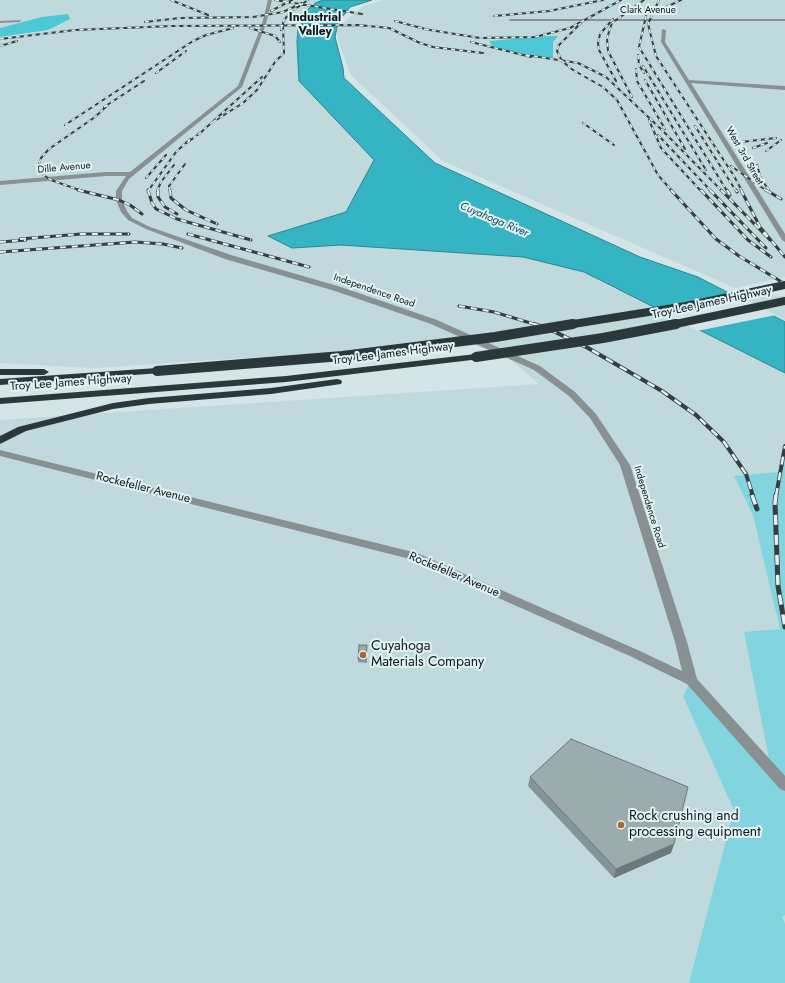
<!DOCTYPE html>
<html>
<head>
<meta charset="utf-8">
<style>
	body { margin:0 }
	canvas { display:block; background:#d4e5e7 }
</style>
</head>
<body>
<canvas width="785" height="983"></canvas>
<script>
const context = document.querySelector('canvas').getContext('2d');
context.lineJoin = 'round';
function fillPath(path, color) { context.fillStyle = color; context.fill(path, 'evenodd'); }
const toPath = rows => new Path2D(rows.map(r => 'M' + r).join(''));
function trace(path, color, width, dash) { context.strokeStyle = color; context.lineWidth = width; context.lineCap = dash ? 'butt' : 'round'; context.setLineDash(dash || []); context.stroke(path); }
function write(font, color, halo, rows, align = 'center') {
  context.font = font + ' Jost,sans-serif'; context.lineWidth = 4; context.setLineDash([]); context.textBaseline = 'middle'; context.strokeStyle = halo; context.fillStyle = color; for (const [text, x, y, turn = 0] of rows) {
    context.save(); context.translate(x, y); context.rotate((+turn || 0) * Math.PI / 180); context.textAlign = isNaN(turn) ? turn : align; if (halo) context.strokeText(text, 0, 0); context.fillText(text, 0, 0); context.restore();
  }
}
fillPath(toPath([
	[0,0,323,0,315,3,315,4,300,15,302,23,299,81,374,160,346,212,269,236,292,248,341,245,523,257,584,272,616,290,785,296,785,983,0,983,0,420,539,384,509,358,454,337,320,353,95,368,0,363,0,37,29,34,9,26,0,28],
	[384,0,785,0,785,277,735,288,443,161,351,75,339,44,337,31,347,19,364,6]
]), '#bfd9dc');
fillPath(toPath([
	[785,453,785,915,782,917,785,924,785,983,689,983,734,810,683,696,691,681,771,769,744,632,780,629,753,515,734,476,780,472]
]), '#82d4df');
fillPath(toPath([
	[68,14,70,19,48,30,0,37,0,28,42,17],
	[550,36,558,36,553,42,553,58,524,54,493,47,489,41]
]), '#4cc8d7');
const water = toPath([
	[323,0,372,0,350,7,344,15,339,18,335,37,343,68,344,78,435,163,640,257,698,277,785,322,785,373,584,272,523,257,341,245,292,248,268,236,346,212,374,160,299,81,297,42,298,29,302,23,300,22,300,15,315,4,315,3,323,0]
]);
fillPath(water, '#35b5c4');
trace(water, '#2a8690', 1);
fillPath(toPath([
	[735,294,776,315,697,331,654,309]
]), '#d4e5e7');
fillPath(toPath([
	[268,0,272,0,266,24,242,87,129,179,122,191,122,200,127,211,132,218,150,227,231,255,341,287,437,320,540,366,575,392,596,414,630,465,687,642,697,679,785,776,785,791,780,789,687,684,632,657,410,559,0,456,0,450,417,553,640,651,682,671,675,642,620,465,590,418,569,396,534,370,431,324,335,291,225,259,146,229,128,220,121,212,116,200,116,191,126,176,106,176,0,185,0,181,106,172,130,172,238,86,262,24,268,0],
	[509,19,785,19,785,21,510,21,509,19],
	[21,20,20,22,0,23,0,21,21,20],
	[662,29,666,30,665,42,689,80,785,86,785,90,691,83,785,234,785,242,782,240,661,42,662,29]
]), '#899091');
fillPath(toPath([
	[476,354,480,355,481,357,480,359,286,382,0,404,0,398,286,376,476,354],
	[157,368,162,371,161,373,0,385,0,379,157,368],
	[0,369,44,369,49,372,44,375,0,375,0,369],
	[337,379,341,380,342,382,341,384,271,394,149,404,113,409,26,431,0,444,0,436,18,427,113,403,149,398,271,388,337,379]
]), '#2a383a');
const railFar3 = toPath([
	[171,0,208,15],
	[275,0,362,14],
	[659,0,648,24,656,56,734,176,742,191],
	[271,11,292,0],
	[653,13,681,0],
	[494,16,549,11,603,0],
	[646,16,639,47,727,191],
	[613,19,600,34,598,43,599,50,616,81],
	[395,21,429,30],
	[145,22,180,18,253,17,283,12,302,3],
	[581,23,559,45,557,51,562,61,573,70,603,87,617,100,658,175,672,191],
	[250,28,275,36,280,42],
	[424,29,480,38,535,37,570,28,621,0],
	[281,30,284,20,291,12,308,0],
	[0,39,75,30,172,26,358,25,389,28,420,43,433,47,483,53],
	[471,42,531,57],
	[0,46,17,41],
	[526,55,578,63,606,77,662,130,722,191],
	[638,55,639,65,644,73],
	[643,66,706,170],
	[636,69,637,81,665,129],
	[156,73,186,51],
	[645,80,685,149],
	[632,97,608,51,607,38,612,23,644,0],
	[104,107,144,81],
	[649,120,661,148,701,191],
	[213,122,243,103,257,90,275,62,284,53,283,26],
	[583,123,614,145],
	[65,125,193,41,206,35,233,28],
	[695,126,736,191],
	[198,135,262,77],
	[658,135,711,191],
	[741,142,776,138],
	[187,143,201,132],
	[753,148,767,143],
	[766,151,781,140],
	[757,165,761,179,769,190],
	[731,166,767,191],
	[146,178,166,155],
	[82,191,51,180,42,174,38,167,41,158,49,149,95,117,108,105],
	[148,191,176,152,190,139],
	[157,191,161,182,174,165],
	[170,191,169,186,185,164]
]);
const railFar2 = toPath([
	[78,190,119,200,130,205,142,214],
	[148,190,152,203,156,209,177,219,251,240],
	[158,190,158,197,165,207,177,214],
	[170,190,171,198,186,210,217,224],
	[671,190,716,239,739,256,785,284],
	[701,190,748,240,771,257],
	[710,190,766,248],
	[721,190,770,240],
	[727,190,730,195],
	[736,190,737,192],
	[741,190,760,227,785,257],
	[766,190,781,199],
	[188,234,309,267],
	[20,239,81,234,129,234],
	[0,242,26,240],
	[0,252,135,242,163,244,182,248],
	[459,306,494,312,537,325]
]);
const railFar1 = toPath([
	[534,324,549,329,588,348,662,391,696,415,724,442,746,474,753,496],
	[776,496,785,446]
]);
const rail = toPath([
	[752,495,757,509],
	[776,495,775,503,778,586,785,627]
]);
trace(railFar3, '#363e3f', 2);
trace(railFar2, '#363e3f', 3);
trace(railFar1, '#363e3f', 4);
trace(rail, '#363e3f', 5);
trace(railFar3, '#e1f2f5', 1.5, [4]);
trace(railFar2, '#e1f2f5', 2, [6]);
trace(railFar1, '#e1f2f5', 2.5, [8]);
trace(rail, '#e1f2f5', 3.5, [10]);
trace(toPath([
	[567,325,686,306,785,285],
	[671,325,785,301]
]), '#2a383a', 8);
trace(toPath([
	[476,357,603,338,676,324],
	[157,371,342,356,495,337,573,324]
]), '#2a383a', 10);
fillPath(toPath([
	[367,645,367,663,358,662,358,659],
	[530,777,674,844,671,853,614,878,528,786]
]), '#859496');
fillPath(toPath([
	[674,844,671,853,614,878,616,869]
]), '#6c787a');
const building = toPath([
	[359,645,367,645,366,659,358,659,359,645],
	[571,739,688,787,674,844,616,869,530,777,571,739]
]);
fillPath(building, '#9bacae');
trace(building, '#6c787a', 1);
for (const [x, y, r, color] of [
	[363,655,4,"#a86632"],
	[621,825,4,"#a86632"]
]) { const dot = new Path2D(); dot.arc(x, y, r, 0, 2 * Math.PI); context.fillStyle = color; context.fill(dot); trace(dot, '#e1f2f5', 1.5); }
write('10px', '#111717', '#e1f2f5', [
	["Clark Avenue",648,11],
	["West 3rd Street",744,156,60],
	["Dille Avenue",64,168,-5],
	["Independence Road",374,291,19],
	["Independence Road",649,507,73]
]);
write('italic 11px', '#134950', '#e1f2f5', [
	["Cuyahoga River",494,220,23]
]);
write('bold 12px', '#111717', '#e1f2f5', [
	["Industrial",315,18],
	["Valley",315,32]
]);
write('12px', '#111717', '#e1f2f5', [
	["Troy Lee James Highway",712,303,-12],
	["Troy Lee James Highway",393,354,-7],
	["Troy Lee James Highway",71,383,-4],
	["Rockefeller Avenue",143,488,14],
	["Rockefeller Avenue",454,575,23]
]);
write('14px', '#111717', '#e1f2f5', [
	["Cuyahoga",371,647],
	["Materials Company",371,663],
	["Rock crushing and",629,817],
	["processing equipment",629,833]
], 'left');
</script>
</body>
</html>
